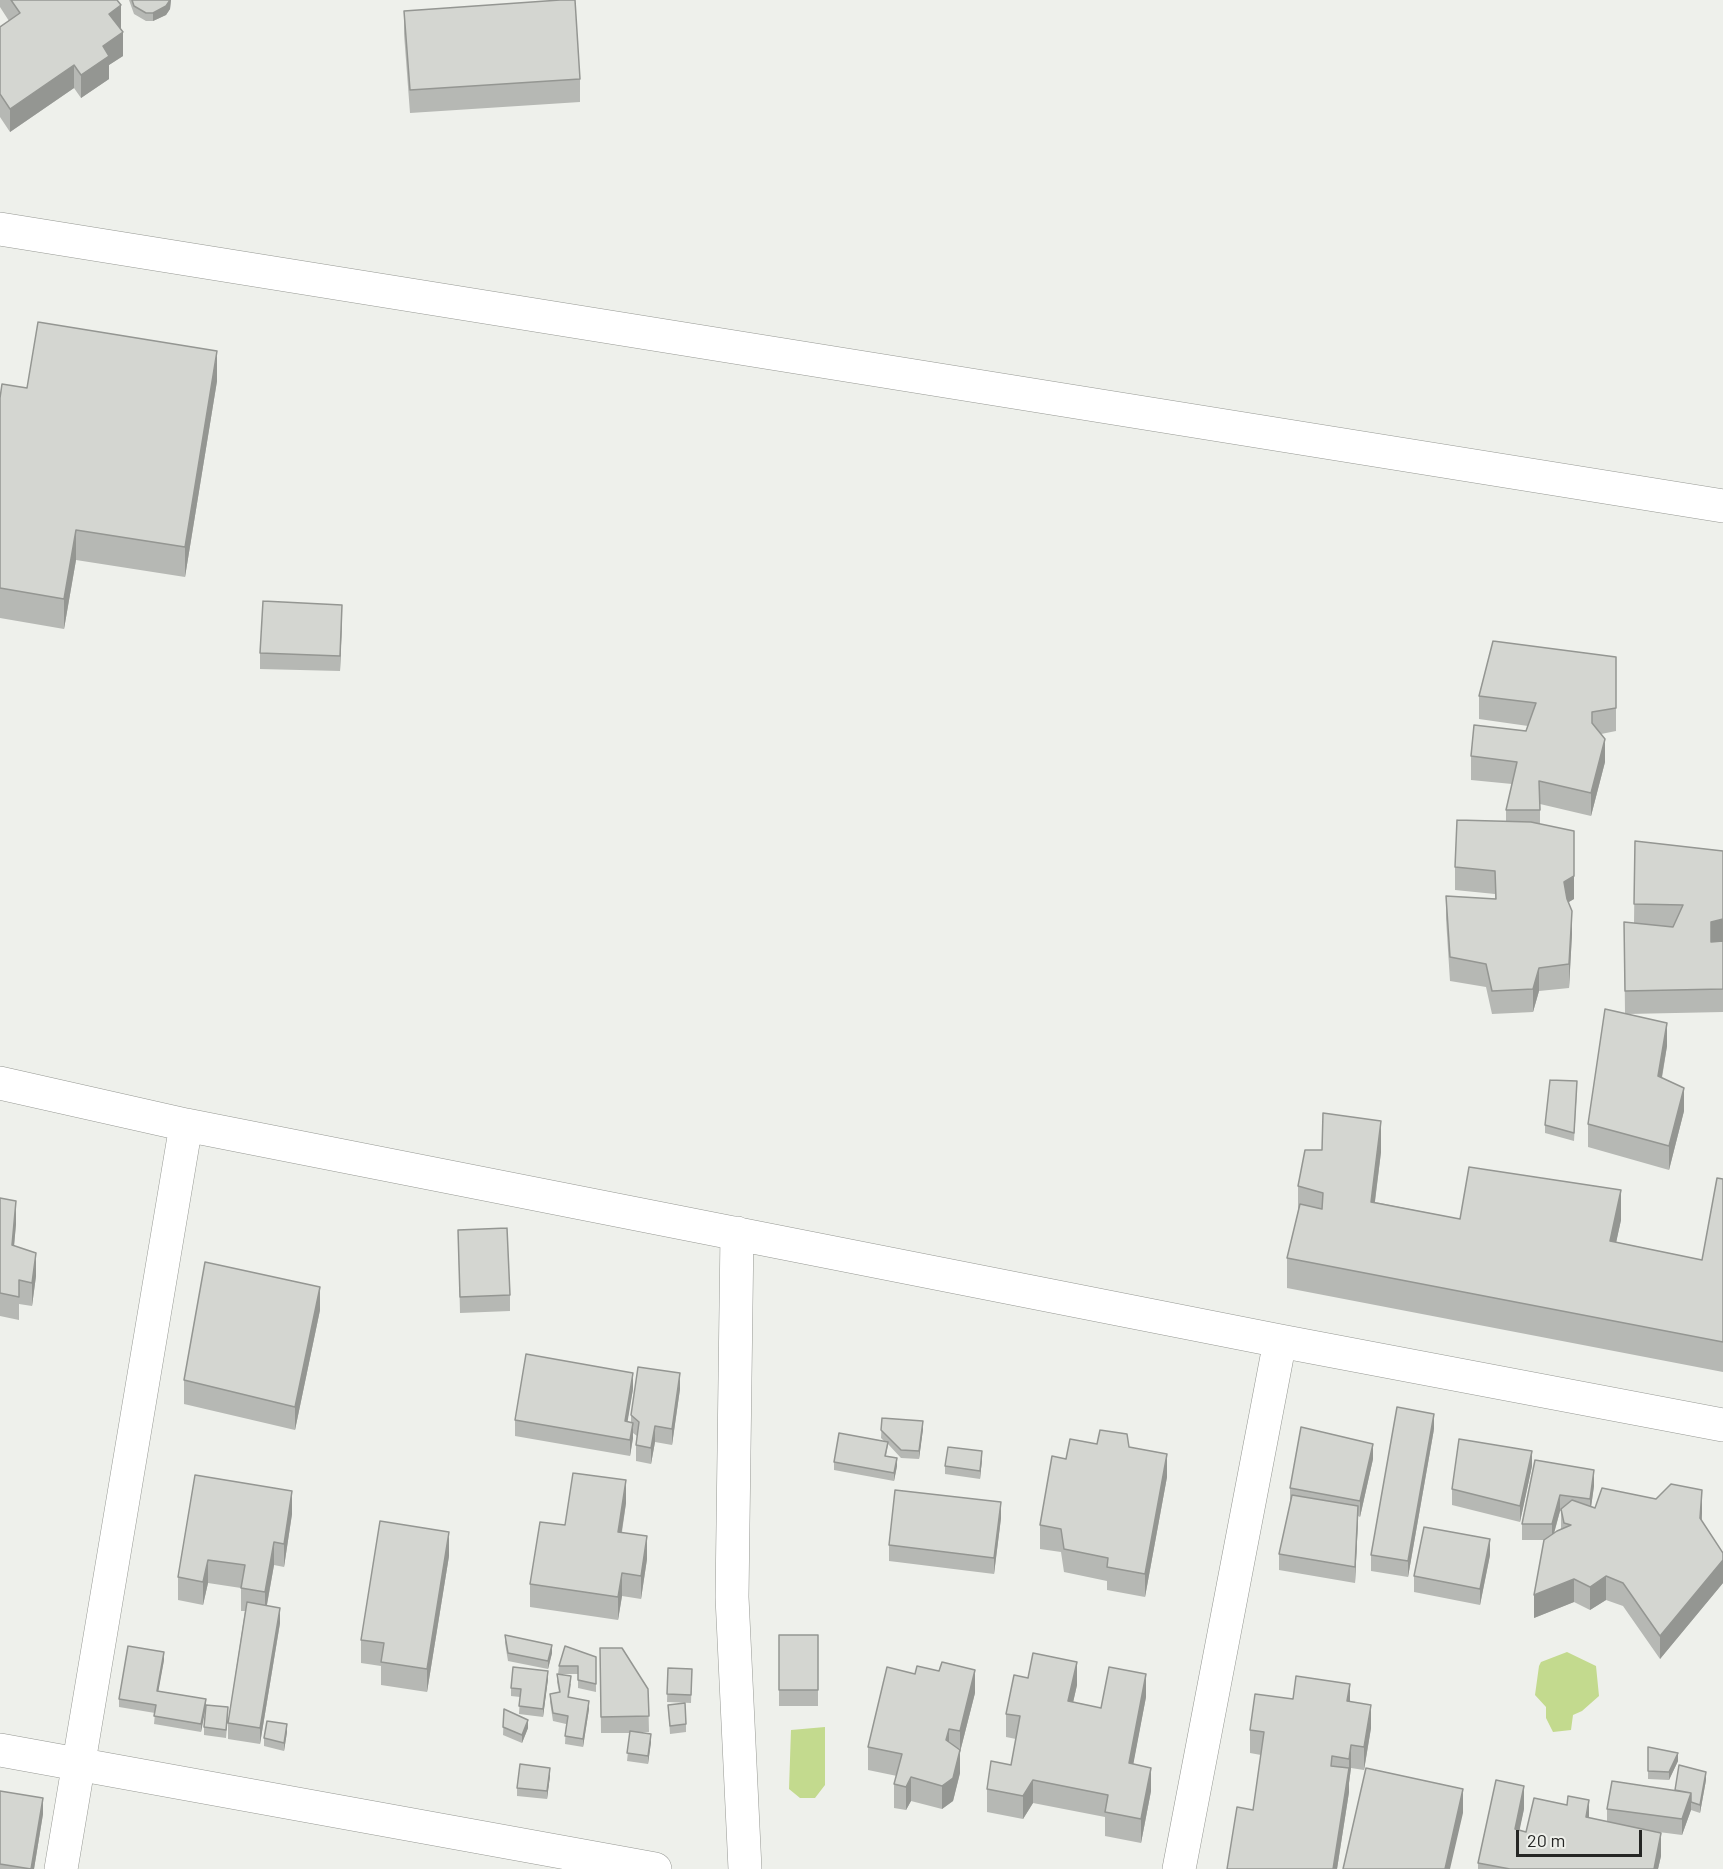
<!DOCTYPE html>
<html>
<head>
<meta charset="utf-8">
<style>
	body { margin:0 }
	#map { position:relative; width:1723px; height:1869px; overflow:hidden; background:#eef0eb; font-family:Barlow,sans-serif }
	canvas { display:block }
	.scale { position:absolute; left:1516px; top:1830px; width:126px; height:27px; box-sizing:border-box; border:3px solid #252624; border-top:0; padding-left:8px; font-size:18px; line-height:21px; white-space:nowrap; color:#252624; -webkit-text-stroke:4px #eef0eb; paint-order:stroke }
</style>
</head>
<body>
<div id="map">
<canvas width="1723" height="1869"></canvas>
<div class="scale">20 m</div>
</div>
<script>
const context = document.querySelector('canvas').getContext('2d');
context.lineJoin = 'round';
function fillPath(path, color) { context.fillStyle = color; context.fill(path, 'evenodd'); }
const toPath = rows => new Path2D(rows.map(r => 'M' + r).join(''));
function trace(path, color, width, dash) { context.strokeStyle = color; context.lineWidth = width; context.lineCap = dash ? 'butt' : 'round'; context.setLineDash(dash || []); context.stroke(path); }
fillPath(toPath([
	[1567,1652,1596,1666,1599,1696,1582,1711,1573,1715,1571,1730,1553,1732,1546,1718,1546,1707,1535,1695,1539,1666,1541,1662],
	[825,1727,825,1785,815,1798,800,1798,789,1789,791,1730]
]), '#c3da8e');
const minor = toPath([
	[0,229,1723,506],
	[0,1083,186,1125,1280,1341,1723,1425],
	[737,1233,732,1597,745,1869],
	[0,1750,655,1869],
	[61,1869,186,1125],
	[1179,1869,1280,1341]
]);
trace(minor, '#969893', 34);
trace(minor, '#fff', 33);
fillPath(toPath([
	[0,0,117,0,123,56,109,65,109,79,81,98,74,88,10,132,0,117,0,27,9,21,0,7],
	[129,0,171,0,170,9,166,15,153,21,146,21,134,14],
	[404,11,580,79,580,102,410,113,404,34],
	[217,381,185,577,76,560,64,629,0,618,0,398,27,388],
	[342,620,340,671,260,669,260,653],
	[1616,657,1616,731,1601,734,1605,762,1591,816,1540,804,1540,824,1574,899,1568,902,1572,934,1569,988,1539,991,1533,1012,1492,1014,1486,987,1450,981,1446,919,1446,896,1495,899,1495,894,1455,890,1455,867,1506,821,1506,810,1512,784,1471,780,1471,756,1526,731,1528,726,1479,719,1479,696],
	[1635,841,1723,851,1723,1012,1627,1014,1667,1046,1662,1078,1684,1111,1669,1170,1588,1147,1588,1124,1625,1013,1624,922,1634,923],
	[1577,1089,1574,1141,1545,1133,1545,1125],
	[1322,1150,1381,1152,1375,1202,1460,1219,1621,1220,1616,1242,1702,1260,1723,1179,1723,1372,1287,1288,1287,1258,1298,1212,1298,1186],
	[0,1198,16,1224,14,1246,36,1276,32,1306,19,1304,19,1320,0,1316],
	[458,1230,510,1295,510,1311,460,1313],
	[320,1310,295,1430,184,1404,184,1380],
	[633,1389,627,1422,631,1422,631,1415,680,1389,672,1445,655,1442,651,1464,636,1461,636,1445,637,1436,633,1433,633,1438,630,1456,515,1436,515,1420],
	[882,1418,923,1429,919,1459,901,1458,888,1444,886,1456,897,1466,894,1481,834,1470,834,1462,885,1442,881,1438],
	[1434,1429,1408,1577,1371,1571,1371,1555],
	[1097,1444,1129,1447,1167,1477,1145,1597,1107,1590,1107,1581,1064,1572,1061,1552,1040,1549,1040,1525,1066,1459],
	[982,1459,980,1479,945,1474,945,1466],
	[1373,1459,1360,1517,1358,1516,1355,1583,1279,1570,1279,1554,1290,1504,1290,1488],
	[1535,1460,1594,1486,1591,1506,1595,1508,1702,1513,1702,1521,1723,1553,1723,1583,1660,1659,1623,1606,1606,1600,1590,1610,1574,1602,1534,1618,1545,1540,1522,1540,1522,1524],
	[1560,1511,1561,1511,1561,1529,1554,1534],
	[1532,1466,1520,1522,1452,1505,1452,1489],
	[195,1475,292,1514,284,1567,274,1565,267,1605,280,1623,260,1744,228,1739,228,1723,245,1611,241,1611,241,1588,208,1583,203,1605,178,1600,178,1577],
	[626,1503,622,1532,647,1559,641,1599,622,1596,618,1620,530,1607,530,1584,565,1525],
	[1001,1518,994,1574,889,1561,889,1545],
	[1490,1555,1480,1605,1414,1592,1414,1576],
	[449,1556,427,1692,381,1685,381,1666,361,1663,361,1640],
	[505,1635,552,1653,548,1669,508,1661,505,1643],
	[779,1635,818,1635,818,1706,779,1706],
	[600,1648,648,1689,649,1732,639,1732,651,1742,648,1764,627,1761,630,1733,601,1733],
	[596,1657,596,1692,578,1688,578,1674,559,1674,571,1684,569,1697,589,1709,583,1747,565,1744,566,1724,553,1721,550,1702,550,1694,559,1692,557,1682,559,1666],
	[164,1660,158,1691,206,1699,201,1732,154,1724,155,1713,119,1707,119,1699],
	[668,1668,692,1669,691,1703,667,1702],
	[1028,1678,1077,1685,1073,1702,1101,1708,1146,1697,1133,1764,1151,1791,1141,1843,1105,1836,1105,1817,1033,1803,1023,1819,987,1812,987,1789,1011,1765,1016,1739,1006,1737,1006,1714],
	[548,1679,543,1717,519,1714,520,1697,511,1696,511,1688],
	[975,1693,960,1752,960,1773,953,1801,942,1809,911,1801,906,1810,894,1808,894,1784,897,1776,868,1770,868,1747],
	[1293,1699,1350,1702,1371,1728,1364,1770,1351,1768,1349,1783,1349,1792,1337,1869,1227,1869,1253,1810,1261,1755,1250,1753,1250,1730],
	[668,1705,686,1724,686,1732,670,1734],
	[504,1709,528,1728,522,1743,503,1735],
	[228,1715,226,1738,204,1735,204,1727],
	[287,1732,284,1751,264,1746,264,1738],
	[1648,1747,1678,1761,1669,1780,1648,1779],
	[550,1776,547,1799,517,1796,517,1788],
	[1706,1780,1700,1813,1691,1810,1682,1835,1651,1831,1661,1856,1658,1869,1478,1869,1478,1863,1524,1809,1519,1830,1526,1832,1589,1818,1607,1822,1607,1809,1675,1790],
	[0,1791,43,1814,34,1869,0,1869]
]), '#b6b8b4');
fillPath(toPath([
	[170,0,171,0,170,9,166,15,153,21,153,13],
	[121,5,121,28,109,37,109,14],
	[123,32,123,56,109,65,109,79,81,98,81,75,103,46],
	[74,65,74,88,10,132,10,109],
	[217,351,217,381,185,577,185,547],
	[76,530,76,560,64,629,64,599],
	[342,605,342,620,340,671,340,656],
	[1605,739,1605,762,1591,816,1591,793],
	[1574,876,1574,899,1564,905,1564,882],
	[1572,911,1572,934,1569,988,1569,964],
	[1723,919,1723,942,1711,946,1711,922],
	[1539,968,1539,991,1533,1012,1533,989],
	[1667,1023,1667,1046,1658,1099,1658,1076],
	[1684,1088,1684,1111,1669,1170,1669,1146],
	[1381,1121,1381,1152,1371,1232,1371,1202],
	[1621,1190,1621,1220,1610,1271,1610,1241],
	[16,1201,16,1224,12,1268,12,1245],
	[36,1253,36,1276,32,1306,32,1283],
	[320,1287,320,1310,295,1430,295,1407],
	[633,1373,633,1389,625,1437,625,1421],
	[680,1373,680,1389,672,1445,672,1429],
	[1434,1414,1434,1429,1408,1577,1408,1561],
	[923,1421,923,1429,919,1459,919,1451],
	[633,1423,633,1438,630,1456,630,1440],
	[655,1426,655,1442,651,1464,651,1448],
	[1373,1444,1373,1459,1360,1517,1360,1501],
	[982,1451,982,1459,980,1479,980,1471],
	[1532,1451,1532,1466,1520,1522,1520,1506],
	[1167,1454,1167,1477,1145,1597,1145,1574],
	[897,1458,897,1466,894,1481,894,1473],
	[1594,1470,1594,1486,1590,1515,1590,1499],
	[626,1480,626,1503,618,1555,618,1532],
	[1702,1490,1702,1513,1700,1541,1700,1518],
	[292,1491,292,1514,284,1567,284,1544],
	[1560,1495,1560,1511,1552,1540,1552,1524],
	[1001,1502,1001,1518,994,1574,994,1558],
	[1358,1506,1358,1521,1355,1583,1355,1567],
	[449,1532,449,1556,427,1692,427,1669],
	[647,1536,647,1559,641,1599,641,1576],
	[1490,1539,1490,1555,1480,1605,1480,1589],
	[274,1542,274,1565,265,1615,265,1592],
	[208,1560,208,1583,203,1605,203,1582],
	[1723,1560,1723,1583,1660,1659,1660,1636],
	[622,1573,622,1596,618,1620,618,1597],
	[1606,1576,1606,1600,1590,1610,1590,1587],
	[1574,1579,1574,1602,1534,1618,1534,1595],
	[280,1608,280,1623,260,1744,260,1728],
	[552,1645,552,1653,548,1669,548,1661],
	[164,1652,164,1660,157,1699,157,1691],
	[1077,1662,1077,1685,1068,1725,1068,1701],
	[975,1670,975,1693,960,1752,960,1773,953,1801,942,1809,942,1786,960,1752,960,1731],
	[548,1671,548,1679,543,1717,543,1709],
	[1146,1674,1146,1697,1129,1787,1129,1763],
	[1350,1684,1350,1707,1347,1701],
	[206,1699,206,1707,201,1732,201,1724],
	[589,1701,589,1709,583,1747,583,1739],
	[1371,1705,1371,1728,1364,1770,1364,1747],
	[528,1720,528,1728,522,1743,522,1735],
	[287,1724,287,1732,284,1751,284,1743],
	[949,1729,949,1752,946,1740],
	[651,1734,651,1742,648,1764,648,1756],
	[1351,1745,1351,1768,1349,1783,1349,1792,1337,1869,1333,1869,1349,1768,1349,1759],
	[1678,1753,1678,1761,1669,1780,1669,1772],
	[550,1768,550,1776,547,1799,547,1791],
	[1151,1768,1151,1791,1141,1843,1141,1819],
	[1706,1772,1706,1780,1700,1813,1700,1805],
	[911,1777,911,1801,906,1810,906,1787],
	[1033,1780,1033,1803,1023,1819,1023,1796],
	[1524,1786,1524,1809,1515,1852,1515,1829],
	[1463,1789,1463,1813,1450,1869,1445,1869],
	[1691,1793,1691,1810,1682,1835,1682,1819],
	[43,1798,43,1814,34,1869,31,1869],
	[1589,1800,1589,1824,1586,1817],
	[1661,1833,1661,1856,1658,1869,1654,1869]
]), '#949692');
const building = toPath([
	[11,0,117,0,121,5,109,14,123,32,103,46,109,56,81,75,74,65,10,109,0,94,0,27,20,13,11,0],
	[132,0,170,0,166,6,153,13,146,13,134,6,132,0],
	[560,0,575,0,580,79,410,90,404,11,560,0],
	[38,322,217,351,185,547,76,530,64,599,0,588,0,398,2,384,27,388,38,322],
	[263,601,342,605,340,656,260,653,263,601],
	[1493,641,1616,657,1616,708,1592,712,1592,723,1605,739,1591,793,1539,781,1540,810,1506,810,1517,762,1471,756,1474,725,1526,731,1536,703,1479,696,1493,641],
	[1457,820,1531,822,1574,831,1574,876,1564,882,1567,899,1572,911,1569,964,1539,968,1533,989,1492,991,1486,964,1450,957,1446,896,1496,899,1495,871,1455,867,1457,820],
	[1635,841,1723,851,1723,919,1711,922,1711,942,1723,941,1723,989,1625,991,1624,922,1673,927,1683,905,1634,904,1635,841],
	[1605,1009,1667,1023,1658,1076,1684,1088,1669,1146,1588,1124,1605,1009],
	[1550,1080,1577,1081,1574,1133,1545,1125,1550,1080],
	[1323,1113,1381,1121,1371,1202,1460,1219,1469,1167,1621,1190,1610,1241,1702,1260,1717,1178,1723,1179,1723,1342,1287,1258,1300,1204,1322,1209,1323,1193,1298,1186,1305,1150,1322,1150,1323,1113],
	[0,1198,16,1201,12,1245,36,1253,32,1283,19,1280,19,1297,0,1293,0,1198],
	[507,1228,510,1295,460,1297,458,1230,507,1228],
	[205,1262,320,1287,295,1407,184,1380,205,1262],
	[526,1354,633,1373,625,1421,633,1423,630,1440,515,1420,526,1354],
	[638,1367,680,1373,672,1429,655,1426,651,1448,636,1445,639,1422,631,1415,638,1367],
	[1397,1407,1434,1414,1408,1561,1371,1555,1397,1407],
	[882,1418,923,1421,919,1451,901,1450,881,1430,882,1418],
	[1301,1427,1373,1444,1360,1501,1290,1488,1301,1427],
	[1100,1430,1127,1434,1129,1447,1167,1454,1145,1574,1107,1567,1108,1558,1064,1549,1061,1529,1040,1525,1052,1456,1066,1459,1070,1439,1097,1444,1100,1430],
	[839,1433,888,1442,885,1456,897,1458,894,1473,834,1462,839,1433],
	[1459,1439,1532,1451,1520,1506,1452,1489,1459,1439],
	[948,1447,982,1451,980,1471,945,1466,948,1447],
	[1535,1460,1594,1470,1590,1499,1560,1495,1552,1524,1522,1524,1535,1460],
	[573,1473,626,1480,618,1532,647,1536,641,1576,622,1573,618,1597,530,1584,540,1522,565,1525,573,1473],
	[195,1475,292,1491,284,1544,274,1542,265,1592,241,1588,245,1565,208,1560,203,1582,178,1577,195,1475],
	[1671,1484,1702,1490,1700,1518,1723,1553,1723,1560,1660,1636,1623,1583,1606,1576,1590,1587,1574,1579,1534,1595,1544,1540,1557,1531,1571,1525,1564,1523,1561,1509,1572,1500,1595,1508,1602,1488,1656,1499,1671,1484],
	[895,1490,1001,1502,994,1558,889,1545,895,1490],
	[1292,1495,1358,1506,1355,1567,1279,1554,1292,1495],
	[380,1521,449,1532,427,1669,381,1662,384,1643,361,1640,380,1521],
	[1424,1527,1490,1539,1480,1589,1414,1576,1424,1527],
	[247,1602,280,1608,260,1728,228,1723,247,1602],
	[505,1635,552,1645,548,1661,508,1653,505,1635],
	[779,1635,818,1635,818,1690,779,1690,779,1635],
	[128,1646,164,1652,157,1691,206,1699,201,1724,154,1716,156,1705,119,1699,128,1646],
	[565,1646,596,1657,596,1684,578,1680,578,1666,559,1666,565,1646],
	[600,1648,622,1648,648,1689,649,1716,601,1717,600,1648],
	[1033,1653,1077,1662,1068,1701,1101,1708,1109,1667,1146,1674,1129,1763,1151,1768,1141,1819,1105,1812,1108,1795,1033,1780,1023,1796,987,1789,991,1761,1011,1765,1020,1716,1006,1714,1014,1675,1028,1678,1033,1653],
	[942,1662,975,1670,960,1731,949,1729,946,1740,960,1750,953,1778,942,1786,911,1777,906,1787,894,1784,902,1754,868,1747,887,1667,915,1674,917,1666,939,1671,942,1662],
	[513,1667,548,1671,543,1709,519,1706,521,1689,511,1688,513,1667],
	[668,1668,692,1669,691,1695,667,1694,668,1668],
	[557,1674,571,1676,568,1697,589,1701,583,1739,565,1736,568,1716,553,1713,550,1694,560,1692,557,1674],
	[1296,1676,1350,1684,1347,1701,1371,1705,1364,1747,1351,1745,1349,1759,1332,1756,1331,1766,1349,1768,1333,1869,1227,1869,1237,1807,1253,1810,1264,1732,1250,1730,1255,1694,1293,1699,1296,1676],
	[685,1703,686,1724,670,1726,668,1705,685,1703],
	[206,1705,228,1707,226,1730,204,1727,206,1705],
	[504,1709,528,1720,522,1735,503,1727,504,1709],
	[267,1721,287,1724,284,1743,264,1738,267,1721],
	[630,1731,651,1734,648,1756,627,1753,630,1731],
	[1648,1747,1678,1753,1669,1772,1648,1771,1648,1747],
	[520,1764,550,1768,547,1791,517,1788,520,1764],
	[1679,1765,1706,1772,1700,1805,1691,1802,1691,1793,1675,1790,1679,1765],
	[1366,1768,1463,1789,1445,1869,1343,1869,1366,1768],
	[1496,1780,1524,1786,1515,1829,1526,1832,1534,1798,1567,1805,1568,1796,1589,1800,1586,1817,1661,1833,1654,1869,1510,1869,1478,1863,1496,1780],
	[1612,1781,1691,1793,1682,1819,1607,1809,1612,1781],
	[0,1791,43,1798,31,1869,0,1864,0,1791]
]);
fillPath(building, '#d4d6d1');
trace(building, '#949692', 1.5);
</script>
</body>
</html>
